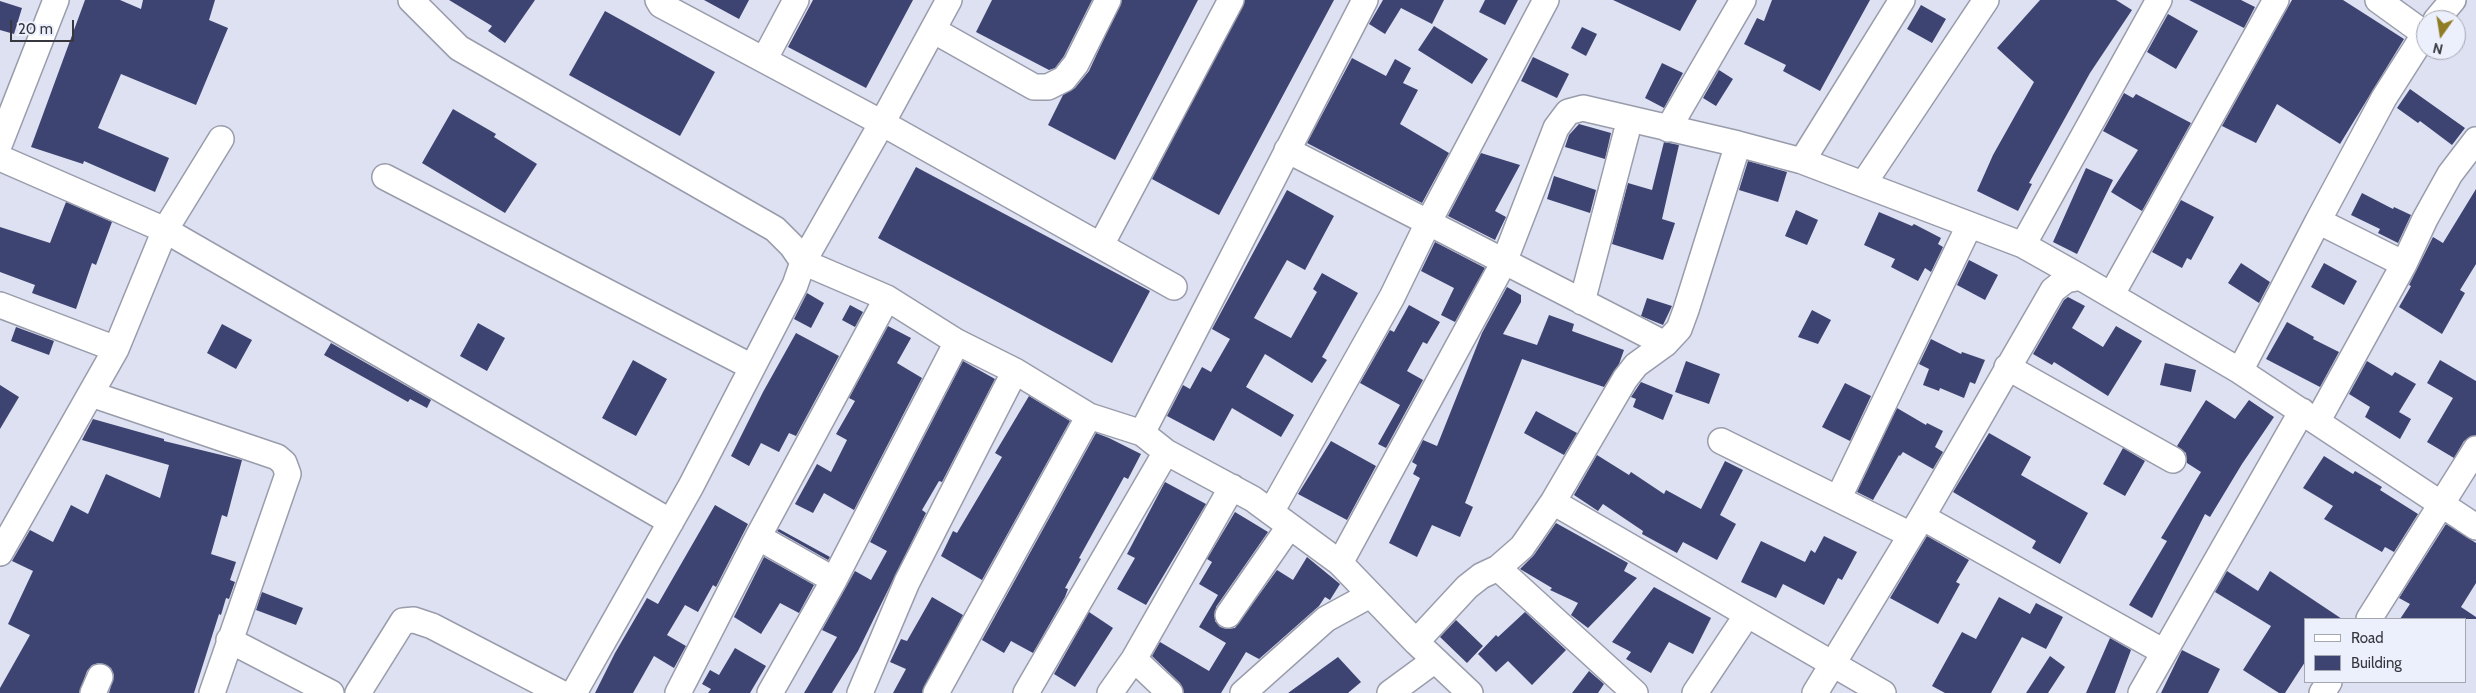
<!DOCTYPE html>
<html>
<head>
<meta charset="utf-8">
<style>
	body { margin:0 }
	#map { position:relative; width:2476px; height:693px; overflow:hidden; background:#dee1f2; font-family:Cabin,sans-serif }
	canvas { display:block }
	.legend { position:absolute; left:2304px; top:618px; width:162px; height:65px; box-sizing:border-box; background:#eceffc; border:1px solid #a4a6b0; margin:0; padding:6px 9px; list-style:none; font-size:15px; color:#37383f }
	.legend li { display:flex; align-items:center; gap:10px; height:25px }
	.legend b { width:25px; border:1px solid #a4a6b0 }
	.north { position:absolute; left:2416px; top:10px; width:50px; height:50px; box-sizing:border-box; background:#eceffc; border:1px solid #a4a6b0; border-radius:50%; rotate:193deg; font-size:14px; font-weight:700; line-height:20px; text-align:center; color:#37383f }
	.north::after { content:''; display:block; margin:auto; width:18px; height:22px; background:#907d23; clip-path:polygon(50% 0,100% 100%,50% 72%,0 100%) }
	.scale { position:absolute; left:10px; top:20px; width:64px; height:22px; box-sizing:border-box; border:2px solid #37383f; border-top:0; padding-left:6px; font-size:15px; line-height:18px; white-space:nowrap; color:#37383f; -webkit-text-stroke:4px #eceffc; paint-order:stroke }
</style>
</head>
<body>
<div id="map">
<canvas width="2476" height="693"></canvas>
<ul class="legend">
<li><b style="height:6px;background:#fff"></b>Road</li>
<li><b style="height:14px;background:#3e4472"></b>Building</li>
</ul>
<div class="north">N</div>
<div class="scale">20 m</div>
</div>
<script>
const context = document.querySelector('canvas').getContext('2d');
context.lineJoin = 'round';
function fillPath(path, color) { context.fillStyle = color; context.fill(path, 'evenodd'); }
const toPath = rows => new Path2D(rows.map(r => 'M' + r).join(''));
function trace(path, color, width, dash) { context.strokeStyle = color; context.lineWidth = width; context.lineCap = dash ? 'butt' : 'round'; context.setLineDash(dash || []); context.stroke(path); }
fillPath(toPath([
	[85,0,120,0,141,9,143,0,215,0,209,20,228,28,196,105,121,74,98,128,169,158,155,192,84,161,83,164,31,147],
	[449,0,535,0,505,43,488,31,492,26],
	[704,0,749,0,739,19],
	[813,0,913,0,866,88,788,47],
	[992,0,1092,0,1064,56,1055,68,1049,70,976,32],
	[1122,0,1198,0,1115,160,1048,125,1063,95,1075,88,1089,71],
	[1245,0,1334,0,1219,215,1152,179],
	[1383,0,1444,0,1432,24,1401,8,1385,34,1369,24],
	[1485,0,1518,0,1505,25,1479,12],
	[1613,0,1697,0,1680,31],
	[1772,0,1870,0,1820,91,1783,71,1786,65,1744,44,1757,18,1764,21],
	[2040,0,2116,0,2132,10,2090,73,2029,183,2032,184,2018,211,1977,191,1993,155,2034,82,1997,48],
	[2189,0,2241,0,2255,7,2244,28],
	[2292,0,2343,0,2404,39,2340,144,2277,104,2256,143,2222,126],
	[0,1,22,8,14,34,0,30],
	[1921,5,1946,19,1932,43,1907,29],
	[605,11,715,72,680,136,569,75],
	[2168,14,2198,31,2176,69,2147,52],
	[1434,26,1488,59,1472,84,1418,50],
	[1582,27,1597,34,1586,56,1571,48],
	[1533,57,1569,74,1557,98,1521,81],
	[1352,58,1386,76,1395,59,1411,68,1403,83,1418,90,1400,124,1449,153,1422,203,1307,143],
	[1662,63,1683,73,1664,108,1645,98],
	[1719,70,1733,79,1716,106,1703,98],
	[2410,89,2465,128,2452,145,2420,121,2418,123,2397,108],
	[2124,93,2133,98,2136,94,2191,123,2142,211,2111,192,2138,150,2103,131],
	[453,109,496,134,494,137,537,164,505,213,422,163],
	[1579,124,1611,133,1605,159,1565,147,1569,135],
	[1664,142,1679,145,1662,219,1675,223,1663,260,1612,244,1628,183,1652,190],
	[1481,153,1520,165,1495,211,1506,217,1495,240,1448,216],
	[1748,161,1787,172,1778,202,1739,190],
	[916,167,1150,291,1112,363,878,238],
	[2086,168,2113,180,2077,254,2053,242],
	[1554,176,1596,190,1590,213,1547,199],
	[2476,189,2476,264,2460,290,2465,293,2442,334,2399,307,2411,286,2409,285,2433,237,2443,243],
	[1287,190,1334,216,1305,270,1287,260,1254,318,1291,338,1317,292,1313,289,1322,273,1358,293,1322,357,1327,360,1312,383,1265,354,1246,387,1294,415,1281,437,1232,408,1214,441,1167,416,1183,385,1190,389,1202,367,1211,372,1230,339,1212,329],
	[2362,193,2393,209,2394,207,2411,215,2398,243,2378,233,2380,229,2351,215],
	[2181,200,2214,217,2191,260,2187,258,2182,268,2152,252],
	[66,202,112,222,96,265,92,263,76,309,32,293,35,285,0,272,0,227,50,243],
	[1796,210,1818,220,1807,245,1785,236],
	[1879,212,1912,226,1914,224,1941,238,1938,244,1943,247,1931,272,1925,268,1918,281,1891,267,1895,259,1864,245],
	[1435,242,1485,268,1455,322,1441,315,1454,288,1421,271],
	[1969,260,1998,275,1985,300,1957,285],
	[2241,263,2270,282,2259,303,2228,283],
	[2324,263,2357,281,2344,305,2311,287],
	[1507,287,1521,295,1521,302,1503,334,1537,345,1549,315,1574,324,1572,331,1624,350,1619,364,1604,387,1522,359,1465,503,1473,507,1460,537,1432,525,1417,557,1389,543,1420,478,1413,474,1417,465,1412,462,1423,440,1437,446,1482,333],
	[807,293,824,303,811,328,794,319],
	[2068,297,2085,306,2072,328,2103,347,2116,326,2142,341,2108,396,2054,362,2052,365,2033,354,2064,300],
	[1647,298,1672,306,1663,325,1641,316],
	[850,305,863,312,855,327,842,320],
	[1409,305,1440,322,1427,344,1423,342,1407,371,1423,380,1386,448,1378,444,1400,405,1360,383,1390,330,1394,332],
	[1812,310,1831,320,1818,344,1798,337],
	[2287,322,2314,337,2313,339,2339,352,2320,387,2266,359],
	[478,323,505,338,487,371,460,356],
	[222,324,252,340,236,369,207,353],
	[888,326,911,338,897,363,922,378,854,510,824,493,813,513,795,504,817,464,831,472,847,440,836,434,855,401,849,398],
	[16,327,54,341,49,355,11,341],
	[796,333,839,356,796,436,789,433,779,452,761,443,749,466,731,456,763,392],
	[1931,339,1961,354,1962,352,1985,360,1975,384,1970,382,1964,398,1940,388,1939,391,1923,385,1929,369,1919,364],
	[331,343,431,400,427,408,410,399,408,402,324,355],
	[633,360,667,379,636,436,602,418],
	[2440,360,2476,381,2476,435,2464,441,2454,458,2427,442,2453,398,2427,383],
	[963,361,995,379,942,482,939,481,922,510,926,513,858,651,832,693,804,693,837,637,822,630,855,571,871,580,887,551,870,542],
	[1686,361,1720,374,1709,404,1675,392],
	[2367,361,2392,376,2395,372,2416,384,2399,412,2411,419,2400,439,2365,417,2370,407,2349,394],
	[2165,363,2196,370,2191,392,2160,385],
	[1641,382,1673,395,1663,420,1633,407,1636,399,1631,397],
	[1845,383,1871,396,1850,441,1822,427],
	[0,385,19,397,0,429],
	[1029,396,1070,421,982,580,941,556,953,531,957,533,1002,457,995,453],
	[2206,400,2235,419,2249,400,2274,417,2242,464,2210,517,2205,514,2152,618,2129,605,2167,541,2161,538,2201,472,2187,463,2186,453,2177,446],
	[1897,408,1926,425,1927,423,1943,431,1935,447,1943,452,1933,469,1903,452,1900,456,1899,455,1873,500,1857,492],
	[1536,411,1577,433,1564,455,1524,433],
	[93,419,164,439,164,441,242,460,227,517,222,515,211,554,236,562,230,580,235,582,229,599,226,598,221,615,219,614,194,693,109,693,114,675,111,668,99,663,92,665,87,671,79,693,0,693,0,688,30,635,8,624,33,571,12,561,30,530,53,542,71,505,88,514,106,474,160,498,169,465,82,440],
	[1096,433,1109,438,1141,454,1128,479,1124,477,1079,558,1081,559,1065,588,1068,589,1065,597,1033,653,1011,641,1004,653,982,640],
	[1989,433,2031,457,2021,475,2088,513,2060,564,2032,548,2036,541,1953,492],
	[1331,441,1376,466,1347,520,1298,494],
	[2123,448,2145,461,2125,496,2103,484],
	[1597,455,1629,475,1631,472,1664,494,1666,490,1701,509,1725,461,1743,470,1720,515,1736,524,1717,560,1683,542,1677,553,1642,534,1643,531,1603,504,1598,511,1574,495],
	[2324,456,2353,474,2355,471,2382,487,2380,490,2418,514,2394,552,2385,547,2382,552,2324,519,2333,506,2303,488],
	[1165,482,1206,504,1146,605,1117,589,1135,558,1127,554],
	[715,505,748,524,716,587,713,585,698,612,685,605,667,635,686,646,674,668,654,656,633,693,595,693,615,653,647,598,658,604],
	[1235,512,1268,532,1216,607,1215,621,1220,627,1227,629,1235,628,1277,570,1293,580,1307,557,1340,584,1330,600,1325,597,1319,606,1259,659,1246,652,1221,693,1184,693,1180,683,1152,656,1160,642,1209,671,1226,643,1199,627,1218,595,1199,584,1212,562,1207,559],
	[1556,523,1628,563,1624,571,1637,578,1588,628,1571,615,1578,603,1550,590,1552,588,1520,569,1534,555],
	[2446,524,2476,543,2476,583,2461,607,2476,617,2476,619,2400,619,2410,604,2399,598],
	[779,529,830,557,828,560,777,531],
	[1824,536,1857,552,1842,580,1838,578,1824,605,1783,584,1776,598,1741,582,1761,541,1805,562,1811,550,1815,553],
	[1927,536,1969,560,1956,582,1960,584,1938,624,1890,598],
	[764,557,814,585,799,613,780,603,761,634,734,617],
	[2227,571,2258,591,2270,571,2342,619,2305,619,2305,662,2285,693,2279,693,2243,670,2271,626,2215,592],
	[1654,587,1711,618,1693,654,1669,642,1651,673,1626,659,1631,652,1612,642],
	[262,592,303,608,296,625,256,610],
	[932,597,963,615,922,693,893,693,906,669,890,662,901,639,907,641],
	[1999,597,2030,614,2036,603,2063,617,2046,649,2022,637,1991,693,1945,693,1932,686,1962,632,1976,639],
	[1089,612,1113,628,1075,687,1054,674],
	[1525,612,1566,650,1532,685,1508,661,1496,672,1478,654,1496,635,1498,637],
	[1456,620,1483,646,1467,663,1440,637],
	[2110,638,2131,650,2115,693,2086,693],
	[735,648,766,666,750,693,708,693,711,689,702,684,710,670,719,675],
	[2182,650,2220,669,2208,693,2161,693],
	[2050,656,2065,667,2048,693,2026,693],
	[1338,657,1361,682,1348,693,1288,693],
	[1589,671,1604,684,1598,693,1572,693]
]), '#3e4472');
const minor = toPath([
	[411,0,459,48,775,229,792,246,803,262,795,285,691,486,574,693],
	[658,0,661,5,882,123,803,262,887,298,957,342,1015,371,1089,416,1142,433,1166,452,1253,499,1340,563,1416,642,1470,693],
	[949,0,882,123,1174,287],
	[2378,0,2425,34],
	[2436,20,2453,0],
	[933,30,1034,87,1048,87,1064,79,1076,64,1108,0],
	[764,60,796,0],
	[1668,129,1743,0],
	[0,143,56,0],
	[1287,150,1665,344],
	[0,158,165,230,671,522],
	[1802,161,1902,0],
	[385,177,752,367],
	[1864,183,1986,0],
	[1101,245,1231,0],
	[2023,245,2159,0],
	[2404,264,2318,221,2384,98,2426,32],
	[2112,294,2276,0],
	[1582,302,1630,119],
	[0,305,116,349],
	[2007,367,2173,460],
	[2240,371,2318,221],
	[91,394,277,457,284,463,288,474,212,693],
	[2317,422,2404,264,2425,219,2450,174,2476,140],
	[1142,433,1365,0],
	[1721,441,1911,535],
	[1838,499,1969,226],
	[1553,502,1883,693],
	[1271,512,1392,297,1428,223,1546,0],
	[1922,517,2164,652],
	[758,537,887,298],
	[0,553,116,349,165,230,221,139],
	[1340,563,1504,262,1556,128,1568,112,1583,108,1738,144,1802,161,2023,245,2080,277],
	[1498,568,1635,693],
	[1228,615,1289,527],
	[2369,619,2476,449],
	[229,640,331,693],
	[1416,642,1467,587,1481,576,1498,568,1522,547,1553,502,1625,379,1636,365,1665,344,1679,329,1686,310,1738,144],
	[1134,659,1170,693],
	[93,693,100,677],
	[358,693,403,621,414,620,432,626,561,693],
	[678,693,758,537,834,580],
	[770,693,834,580,957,342],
	[860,693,907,582,1015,371],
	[936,693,1089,416],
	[1026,693,1166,452],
	[1110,693,1134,659,1232,487],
	[1243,693,1326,619,1370,595],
	[1390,693,1435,660],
	[1695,693,1747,615],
	[1815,693,1922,517,2053,290,2066,280,2080,277,2240,371,2476,527],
	[2141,693,2302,411],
	[2322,693,2329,682]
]);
trace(minor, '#999cab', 28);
trace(minor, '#fff', 25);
</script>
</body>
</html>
